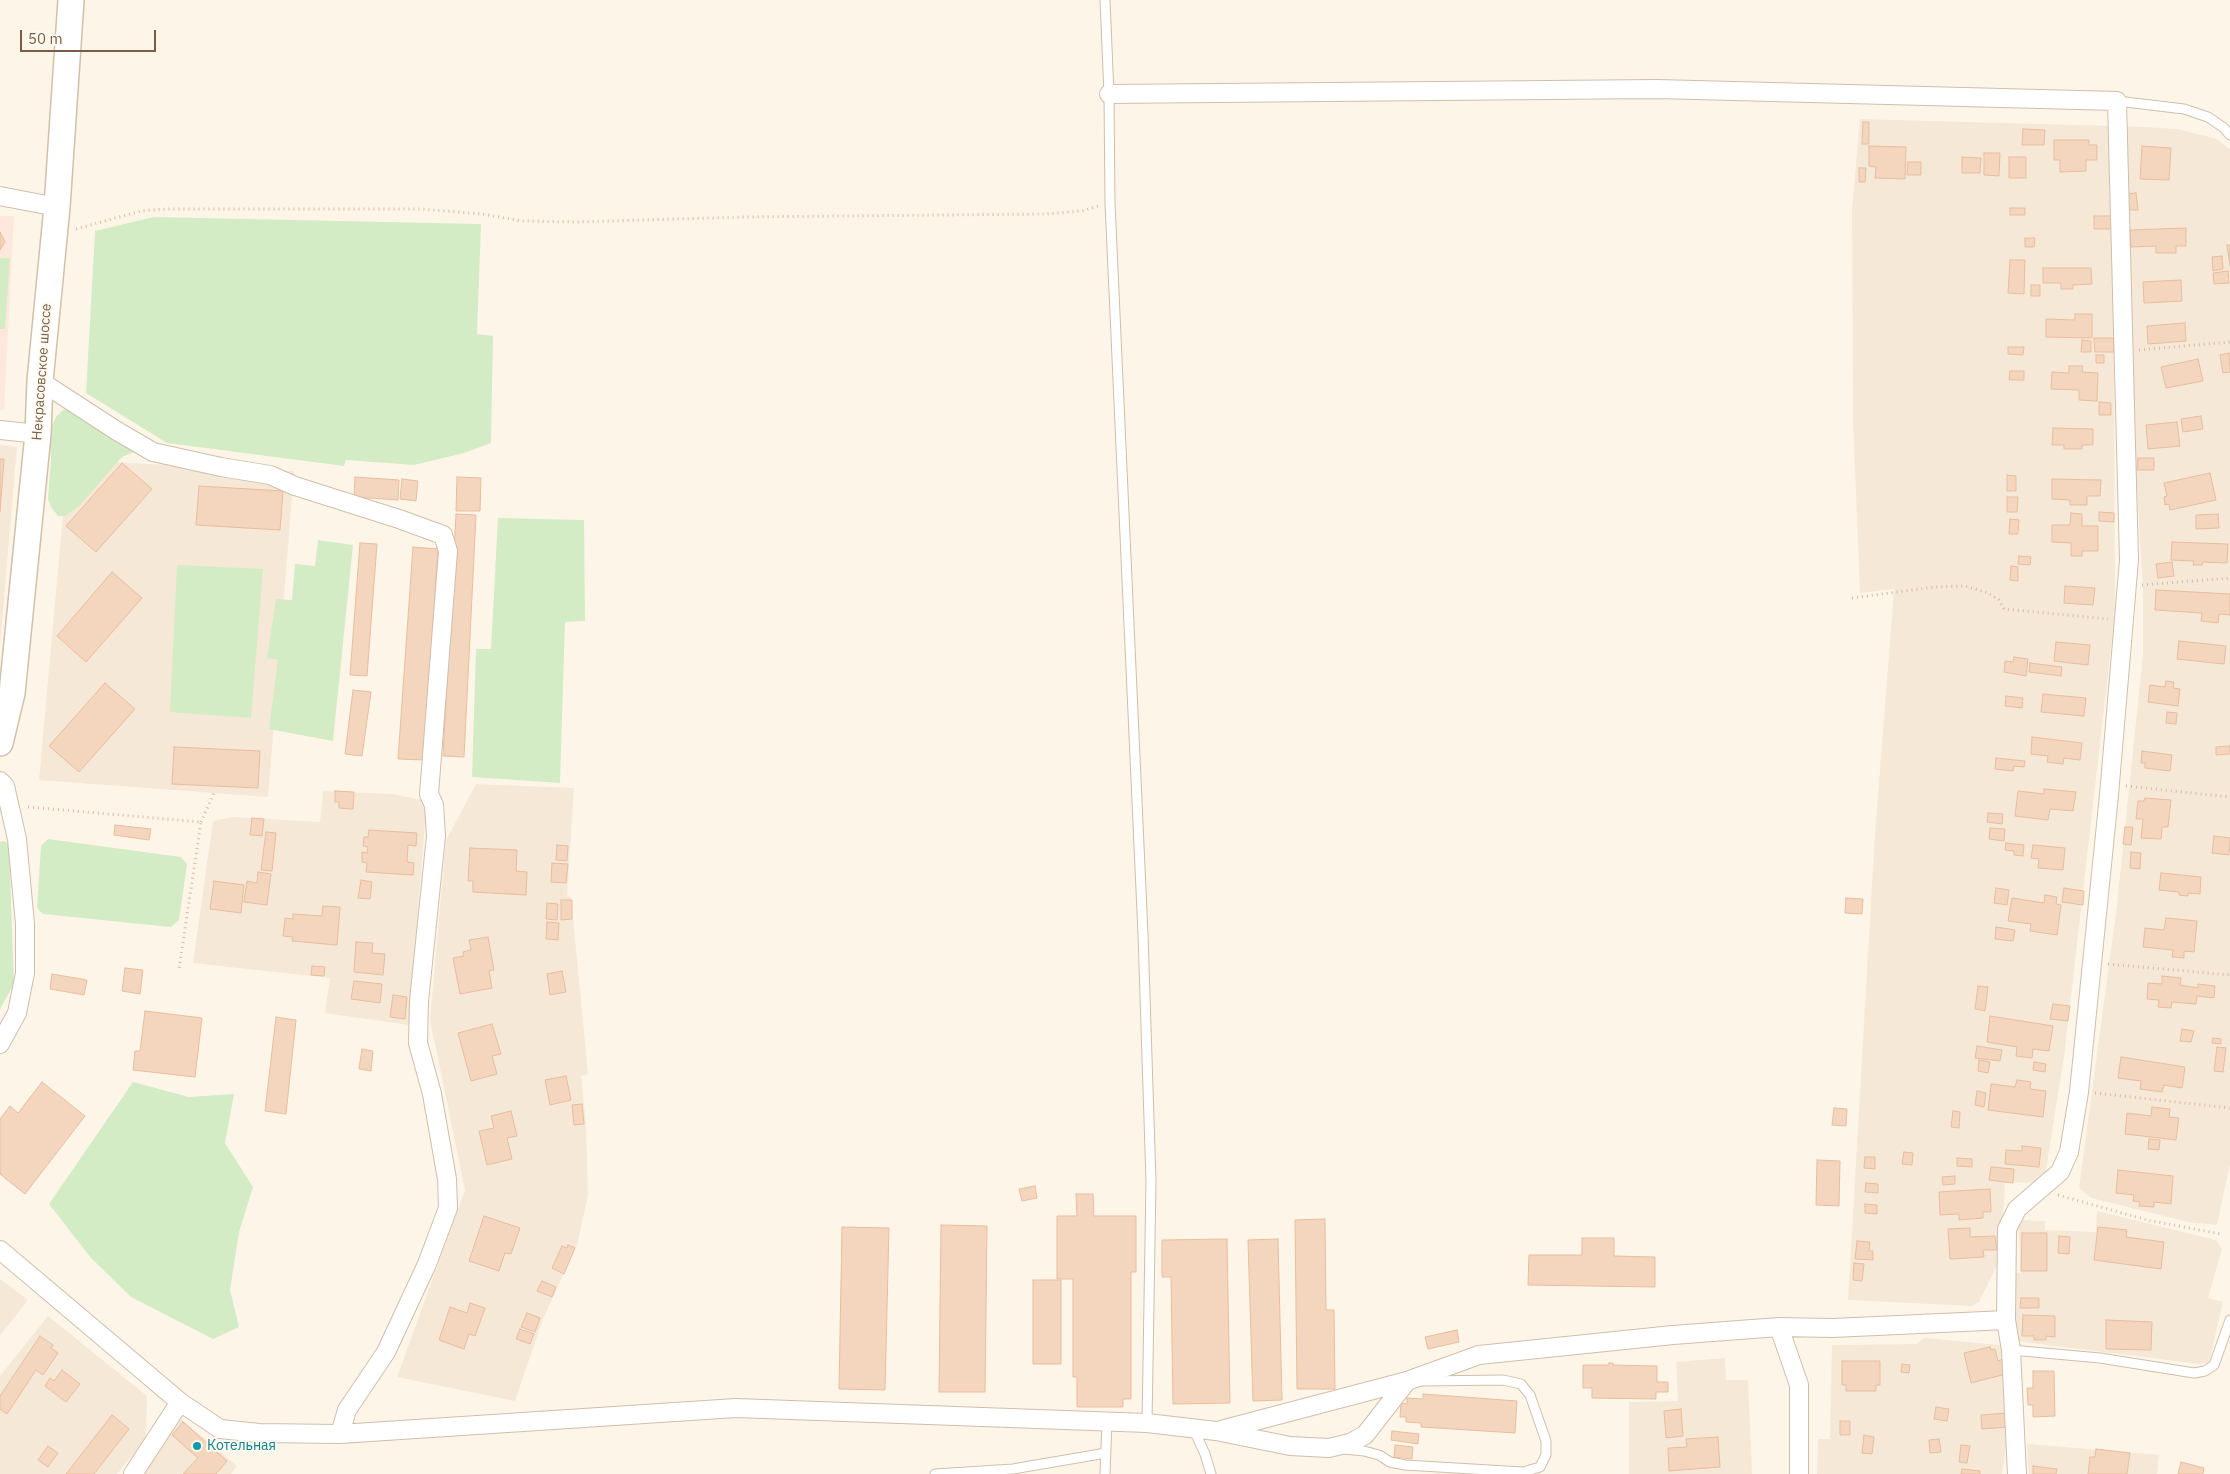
<!DOCTYPE html>
<html>
<head>
<meta charset="utf-8">
<style>
	body { margin:0 }
	#map { position:relative; width:2230px; height:1474px; overflow:hidden; background:#fdf6e8; font-family:"IBM Plex Sans",sans-serif }
	canvas { display:block }
	.scale { position:absolute; left:20px; top:30px; width:136px; height:22px; box-sizing:border-box; border:2px solid #795d4a; border-top:0; padding-left:6px; font-size:15px; line-height:18px; white-space:nowrap; color:#795d4a; -webkit-text-stroke:4px #fffaef; paint-order:stroke }
</style>
</head>
<body>
<div id="map">
<canvas width="2230" height="1474"></canvas>
<div class="scale">50 m</div>
</div>
<script>
const context = document.querySelector('canvas').getContext('2d');
context.lineJoin = 'round';
function fillPath(path, color) { context.fillStyle = color; context.fill(path, 'evenodd'); }
const toPath = rows => new Path2D(rows.map(r => 'M' + r).join(''));
function trace(path, color, width, dash) { context.strokeStyle = color; context.lineWidth = width; context.lineCap = dash ? 'butt' : 'round'; context.setLineDash(dash || []); context.stroke(path); }
function write(font, color, halo, rows, align = 'center') {
  context.font = font + ' "IBM Plex Sans",sans-serif'; context.lineWidth = 4; context.setLineDash([]); context.textBaseline = 'middle'; context.strokeStyle = halo; context.fillStyle = color; for (const [text, x, y, turn = 0] of rows) {
    context.save(); context.translate(x, y); context.rotate((+turn || 0) * Math.PI / 180); context.textAlign = isNaN(turn) ? turn : align; if (halo) context.strokeText(text, 0, 0); context.fillText(text, 0, 0); context.restore();
  }
}
fillPath(toPath([
	[1860,119,2113,126,2115,613,2064,1057,2044,1182,2005,1183,2000,1259,1979,1302,1971,1306,1848,1300,1875,834,1894,589,1860,593,1853,422,1852,209],
	[2126,126,2178,129,2217,139,2230,150,2230,1164,2217,1225,2188,1222,2091,1198,2079,1188,2117,905,2143,654,2143,590,2129,357],
	[0,445,17,447,0,646],
	[68,460,294,471,268,797,39,780],
	[476,784,574,788,567,896,571,897,588,1074,581,1076,586,1124,588,1195,577,1245,543,1319,515,1401,397,1377,465,1190,430,1020,446,840],
	[323,791,392,794,422,800,426,811,409,1025,325,1013,330,978,193,963,213,821,232,817,320,822],
	[2097,1211,2216,1240,2222,1249,2208,1298,2223,1302,2209,1362,2200,1364,2015,1341,2013,1273,2021,1273,2018,1220,2045,1221,2045,1230,2096,1232],
	[0,1279,28,1300,0,1336],
	[48,1316,147,1396,146,1439,117,1474,0,1474,0,1376],
	[1924,1338,2001,1345,2007,1377,2009,1427,2002,1474,1817,1474,1818,1439,1830,1439,1832,1345,1917,1344],
	[1725,1358,1726,1380,1748,1380,1752,1474,1629,1474,1629,1402,1678,1401,1676,1362],
	[180,1418,237,1466,231,1474,140,1474],
	[2027,1444,2159,1455,2157,1474,2029,1474]
]), '#f6e8d6');
fillPath(toPath([
	[0,216,14,216,4,410,0,410]
]), '#fee7dc');
fillPath(toPath([
	[154,217,481,224,477,334,493,336,491,443,464,453,414,465,346,460,344,466,167,443,86,393,95,231],
	[0,258,10,258,5,329,0,329],
	[69,409,135,448,134,452,122,457,79,506,65,516,58,516,51,507,48,499,51,459,50,430,56,417,63,410],
	[498,518,584,520,585,621,565,622,560,783,472,777,476,649,491,649],
	[318,540,353,545,333,741,269,729,278,660,267,658,276,599,292,600,295,564,315,566],
	[177,565,263,569,251,718,170,712],
	[48,839,181,857,187,864,179,920,171,927,43,914,37,908,41,846],
	[4,841,9,844,14,984,0,1009,0,842],
	[133,1082,189,1097,234,1094,225,1143,253,1187,239,1232,230,1290,239,1327,213,1339,131,1297,91,1258,49,1204]
]), '#d3ecc5');
const building = toPath([
	[1863,122,1869,122,1869,144,1862,144,1863,122],
	[2023,129,2045,130,2044,145,2022,145,2023,129],
	[2054,140,2089,140,2089,145,2097,145,2097,160,2086,160,2086,171,2060,172,2060,160,2054,160,2054,140],
	[1869,146,1906,147,1905,179,1875,178,1876,167,1869,166,1869,146],
	[2142,146,2171,148,2169,180,2140,179,2142,146],
	[1984,153,2000,153,1999,176,1984,175,1984,153],
	[1962,157,1981,158,1980,173,1962,173,1962,157],
	[2009,157,2026,157,2026,178,2009,178,2009,157],
	[1908,162,1921,162,1921,175,1907,175,1908,162],
	[1859,168,1866,168,1865,182,1859,182,1859,168],
	[2136,193,2138,210,2129,210,2128,194,2136,193],
	[2010,208,2025,208,2025,215,2010,215,2010,208],
	[2094,216,2113,216,2113,229,2094,229,2094,216],
	[2186,228,2186,246,2176,246,2176,253,2156,253,2156,246,2131,247,2130,230,2186,228],
	[0,232,5,242,0,250,0,232],
	[2025,238,2035,238,2034,247,2025,247,2025,238],
	[2227,245,2230,245,2230,266,2227,245],
	[2222,256,2223,269,2213,271,2212,257,2222,256],
	[2010,260,2025,260,2024,294,2008,293,2010,260],
	[2043,268,2091,268,2092,284,2073,285,2073,289,2061,289,2061,283,2043,283,2043,268],
	[2228,271,2229,283,2214,284,2213,273,2228,271],
	[2181,280,2182,301,2144,303,2143,282,2181,280],
	[2031,285,2040,285,2040,296,2031,296,2031,285],
	[2075,314,2092,314,2092,338,2046,337,2046,319,2075,320,2075,314],
	[2185,323,2186,341,2148,344,2147,326,2185,323],
	[2094,338,2114,338,2114,352,2095,352,2094,338],
	[2082,340,2091,341,2091,352,2081,352,2082,340],
	[2008,347,2024,347,2023,355,2008,354,2008,347],
	[2229,353,2230,372,2223,373,2220,355,2229,353],
	[2096,355,2104,355,2104,363,2096,363,2096,355],
	[2198,359,2203,381,2166,388,2161,367,2198,359],
	[2069,366,2083,366,2082,372,2098,373,2097,401,2079,400,2079,390,2051,389,2052,372,2069,373,2069,366],
	[2010,371,2024,371,2024,380,2009,380,2010,371],
	[2099,402,2111,403,2111,415,2099,415,2099,402],
	[2201,416,2203,429,2183,432,2181,419,2201,416],
	[2177,422,2180,446,2148,449,2146,425,2177,422],
	[2053,428,2093,429,2093,445,2082,445,2082,449,2064,449,2064,445,2052,445,2053,428],
	[2138,458,2154,458,2154,470,2137,470,2138,458],
	[0,459,4,459,0,512,0,459],
	[122,463,152,489,96,552,66,526,122,463],
	[2210,473,2216,500,2170,510,2169,504,2165,505,2164,497,2167,496,2164,483,2210,473],
	[2007,475,2016,476,2016,491,2007,491,2007,475],
	[355,477,399,480,398,500,354,497,355,477],
	[457,477,481,478,480,511,456,511,457,477],
	[402,479,418,481,416,501,400,499,402,479],
	[2052,479,2101,480,2100,496,2087,496,2087,505,2070,505,2070,500,2052,499,2052,479],
	[199,486,283,491,280,530,196,525,199,486],
	[2007,497,2018,497,2017,512,2007,512,2007,497],
	[2099,512,2114,513,2114,522,2099,521,2099,512],
	[2071,513,2082,514,2082,526,2098,526,2098,551,2082,551,2082,556,2071,556,2071,543,2052,542,2052,525,2070,525,2071,513],
	[456,514,476,515,464,757,443,756,456,514],
	[2218,514,2219,528,2196,529,2196,515,2218,514],
	[2010,519,2019,520,2018,534,2009,534,2010,519],
	[2172,542,2228,544,2227,563,2203,562,2202,565,2193,565,2194,561,2171,560,2172,542],
	[360,543,377,544,367,676,350,675,360,543],
	[413,547,438,549,424,760,398,759,413,547],
	[2019,556,2031,557,2030,565,2018,564,2019,556],
	[2172,562,2174,576,2158,578,2156,564,2172,562],
	[2011,566,2018,567,2018,581,2010,580,2011,566],
	[112,572,142,598,86,662,57,636,112,572],
	[2065,586,2095,588,2093,605,2064,603,2065,586],
	[2156,590,2230,594,2230,615,2219,614,2218,623,2201,621,2202,613,2155,610,2156,590],
	[2179,641,2226,646,2224,664,2177,659,2179,641],
	[2056,642,2090,645,2088,665,2054,661,2056,642],
	[2014,657,2028,659,2026,676,2004,672,2005,661,2013,662,2014,657],
	[2030,663,2062,667,2061,676,2029,672,2030,663],
	[2166,681,2174,682,2173,688,2180,689,2178,706,2148,702,2150,685,2165,687,2166,681],
	[105,683,135,709,79,772,49,746,105,683],
	[353,690,371,692,362,756,345,754,353,690],
	[2043,694,2086,698,2084,716,2041,712,2043,694],
	[2006,696,2023,698,2022,708,2005,706,2006,696],
	[2167,712,2177,713,2176,724,2166,723,2167,712],
	[2032,737,2082,743,2080,760,2064,758,2063,764,2047,762,2048,756,2031,754,2032,737],
	[2230,746,2230,754,2216,755,2216,747,2230,746],
	[174,747,260,751,258,788,172,784,174,747],
	[2142,751,2172,755,2170,771,2145,768,2145,763,2141,763,2142,751],
	[1996,758,2025,761,2024,767,2014,766,2013,771,1995,769,1996,758],
	[2044,789,2076,792,2073,811,2050,809,2048,820,2015,816,2018,791,2044,794,2044,789],
	[335,791,354,792,353,809,339,808,339,802,335,802,335,791],
	[2145,798,2171,800,2168,827,2162,827,2161,839,2141,838,2143,819,2136,819,2138,801,2144,801,2145,798],
	[1988,813,2003,814,2002,824,1987,822,1988,813],
	[252,818,264,819,262,836,250,835,252,818],
	[115,825,151,829,149,840,114,835,115,825],
	[2125,827,2133,827,2131,845,2123,844,2125,827],
	[1990,828,2005,829,2004,841,1989,839,1990,828],
	[369,830,417,833,416,846,408,845,407,862,414,863,413,875,366,872,367,863,362,862,362,852,367,853,368,847,363,846,364,837,368,837,369,830],
	[266,832,276,833,272,871,261,870,266,832],
	[2214,836,2230,838,2229,855,2212,853,2214,836],
	[2006,843,2024,845,2023,856,2014,855,2014,851,2005,850,2006,843],
	[557,845,568,846,567,861,556,860,557,845],
	[2033,845,2065,848,2063,870,2038,868,2039,859,2031,858,2033,845],
	[470,848,517,850,516,871,527,872,526,895,473,892,473,881,468,881,470,848],
	[2131,852,2141,853,2140,869,2130,868,2131,852],
	[552,863,568,864,566,883,551,882,552,863],
	[258,872,271,874,267,905,244,902,247,881,257,883,258,872],
	[2161,873,2201,877,2200,894,2188,893,2188,896,2179,895,2179,892,2159,890,2161,873],
	[361,880,372,882,370,899,358,898,361,880],
	[214,881,244,885,241,913,210,909,214,881],
	[1996,888,2009,890,2007,905,1994,903,1996,888],
	[2064,888,2084,891,2083,905,2062,902,2064,888],
	[2045,895,2057,897,2056,904,2061,905,2057,935,2030,931,2031,924,2008,921,2012,898,2044,903,2045,895],
	[1846,898,1863,899,1862,914,1845,913,1846,898],
	[561,900,572,900,572,919,561,920,561,900],
	[547,903,558,904,557,920,546,919,547,903],
	[323,906,340,907,337,945,292,941,293,937,283,936,285,918,293,919,293,914,322,916,323,906],
	[2166,918,2197,921,2194,952,2184,951,2184,958,2172,957,2173,950,2143,947,2145,928,2164,930,2166,918],
	[547,922,559,923,558,940,546,939,547,922],
	[1996,927,2015,930,2013,941,1995,939,1996,927],
	[488,937,494,970,489,971,492,988,460,994,453,958,464,956,463,952,471,950,469,940,488,937],
	[356,942,373,943,372,953,385,954,383,975,354,972,356,942],
	[312,966,325,967,324,976,311,975,312,966],
	[125,968,143,970,140,994,122,991,125,968],
	[562,971,566,992,550,995,547,974,562,971],
	[52,974,87,980,84,995,50,989,52,974],
	[2162,976,2181,978,2180,985,2198,988,2198,984,2215,986,2214,998,2197,996,2196,1004,2172,1002,2171,1008,2158,1007,2159,1000,2147,999,2148,983,2162,984,2162,976],
	[354,981,382,984,380,1003,351,999,354,981],
	[1978,986,1988,987,1985,1011,1975,1009,1978,986],
	[393,995,407,997,405,1019,390,1017,393,995],
	[2053,1004,2070,1006,2068,1021,2050,1019,2053,1004],
	[145,1011,202,1018,195,1077,133,1070,135,1051,140,1051,145,1011],
	[1990,1016,2053,1026,2049,1051,2033,1049,2032,1058,2016,1056,2017,1047,1987,1042,1990,1016],
	[276,1017,296,1020,286,1114,265,1111,276,1017],
	[492,1024,501,1054,492,1056,497,1074,471,1081,458,1033,492,1024],
	[2182,1029,2194,1031,2191,1042,2180,1041,2182,1029],
	[2213,1038,2221,1039,2221,1044,2212,1043,2213,1038],
	[1977,1046,2002,1050,2000,1061,1975,1058,1977,1046],
	[2217,1047,2226,1048,2223,1072,2214,1071,2217,1047],
	[362,1049,373,1051,371,1071,359,1069,362,1049],
	[2121,1057,2185,1067,2182,1088,2164,1085,2162,1092,2140,1089,2141,1081,2118,1078,2121,1057],
	[1979,1060,1990,1062,1988,1073,1978,1071,1979,1060],
	[2034,1062,2046,1064,2045,1072,2033,1070,2034,1062],
	[566,1076,571,1100,550,1105,545,1080,566,1076],
	[2017,1080,2031,1082,2030,1089,2046,1091,2043,1117,1988,1110,1991,1084,2015,1087,2017,1080],
	[42,1082,85,1116,25,1194,0,1174,0,1119,10,1106,18,1113,42,1082],
	[1977,1091,1986,1093,1984,1107,1975,1105,1977,1091],
	[582,1104,584,1124,574,1125,572,1105,582,1104],
	[2152,1107,2170,1109,2169,1117,2179,1118,2176,1140,2125,1134,2127,1113,2151,1116,2152,1107],
	[1834,1108,1847,1109,1846,1126,1832,1125,1834,1108],
	[511,1111,517,1136,507,1138,512,1159,487,1165,479,1131,494,1128,491,1116,511,1111],
	[1953,1111,1960,1112,1959,1128,1951,1127,1953,1111],
	[2149,1139,2160,1140,2159,1150,2148,1149,2149,1139],
	[2022,1146,2041,1148,2039,1167,2005,1164,2006,1150,2022,1151,2022,1146],
	[1904,1152,1913,1153,1912,1165,1902,1164,1904,1152],
	[1865,1157,1875,1157,1875,1169,1864,1168,1865,1157],
	[1957,1158,1972,1159,1972,1167,1957,1166,1957,1158],
	[1817,1160,1840,1161,1839,1206,1816,1205,1817,1160],
	[1991,1167,2014,1169,2013,1183,1989,1180,1991,1167],
	[2118,1170,2173,1176,2171,1204,2154,1202,2154,1207,2139,1206,2140,1202,2133,1201,2134,1195,2116,1193,2118,1170],
	[1955,1176,1955,1184,1943,1185,1942,1177,1955,1176],
	[1866,1183,1878,1184,1878,1193,1865,1192,1866,1183],
	[1035,1186,1037,1198,1022,1201,1019,1189,1035,1186],
	[1990,1189,1991,1212,1983,1212,1983,1218,1959,1220,1959,1214,1940,1215,1939,1192,1990,1189],
	[1076,1194,1093,1194,1094,1216,1136,1216,1136,1272,1131,1272,1131,1399,1123,1399,1123,1407,1077,1407,1077,1377,1073,1377,1073,1279,1057,1279,1057,1216,1077,1216,1076,1194],
	[1865,1204,1877,1205,1877,1214,1865,1213,1865,1204],
	[484,1216,520,1228,511,1254,505,1253,499,1271,469,1261,484,1216],
	[1325,1219,1326,1310,1334,1310,1335,1389,1297,1389,1295,1220,1325,1219],
	[941,1225,987,1226,985,1392,939,1392,941,1225],
	[842,1227,889,1228,885,1390,839,1389,842,1227],
	[2098,1227,2127,1230,2126,1237,2164,1242,2161,1269,2094,1260,2098,1227],
	[1970,1228,1970,1237,1995,1236,1997,1250,1983,1250,1984,1257,1950,1259,1948,1229,1970,1228],
	[2022,1233,2047,1233,2047,1271,2021,1271,2022,1233],
	[2059,1236,2070,1237,2069,1254,2058,1253,2059,1236],
	[1582,1238,1614,1238,1614,1256,1655,1257,1655,1287,1528,1285,1529,1255,1582,1255,1582,1238],
	[1227,1239,1230,1403,1173,1404,1171,1277,1162,1277,1162,1240,1227,1239],
	[1278,1239,1282,1400,1253,1401,1248,1240,1278,1239],
	[1857,1241,1870,1242,1869,1251,1873,1251,1873,1260,1855,1259,1857,1241],
	[568,1245,575,1248,564,1274,552,1268,562,1246,567,1248,568,1245],
	[1854,1263,1864,1264,1862,1281,1853,1280,1854,1263],
	[1033,1280,1061,1280,1061,1364,1033,1364,1033,1280],
	[542,1281,556,1287,552,1297,537,1291,542,1281],
	[2021,1298,2039,1298,2039,1308,2020,1308,2021,1298],
	[470,1303,485,1308,475,1336,469,1334,464,1349,439,1340,450,1307,467,1313,470,1303],
	[527,1313,540,1318,535,1332,521,1327,527,1313],
	[2023,1315,2055,1316,2055,1337,2046,1336,2046,1340,2034,1340,2034,1336,2022,1336,2023,1315],
	[2106,1320,2152,1322,2151,1350,2106,1349,2106,1320],
	[520,1329,534,1334,530,1344,516,1339,520,1329],
	[1457,1330,1459,1342,1428,1349,1425,1337,1457,1330],
	[40,1336,53,1345,51,1348,58,1353,43,1375,36,1370,7,1414,0,1409,0,1396,40,1336],
	[1990,1347,1991,1350,1995,1349,1998,1361,2003,1359,2006,1374,1971,1383,1964,1353,1990,1347],
	[1842,1361,1880,1361,1880,1385,1876,1385,1876,1391,1846,1391,1846,1385,1842,1385,1842,1361],
	[1609,1363,1613,1363,1613,1365,1657,1366,1657,1382,1668,1382,1668,1392,1656,1392,1656,1399,1592,1398,1592,1388,1583,1388,1583,1365,1609,1365,1609,1363],
	[1902,1364,1910,1365,1909,1373,1901,1372,1902,1364],
	[62,1370,80,1384,66,1402,45,1386,50,1378,54,1381,62,1370],
	[2033,1371,2054,1371,2055,1416,2033,1417,2033,1405,2028,1405,2027,1388,2033,1388,2033,1371],
	[1423,1394,1517,1401,1515,1433,1421,1427,1421,1423,1406,1422,1406,1417,1400,1417,1401,1403,1407,1404,1407,1398,1423,1399,1423,1394],
	[1936,1407,1949,1409,1947,1421,1934,1419,1936,1407],
	[1681,1409,1683,1436,1666,1438,1664,1411,1681,1409],
	[2008,1413,2009,1427,1982,1429,1981,1415,2008,1413],
	[112,1415,129,1429,94,1474,66,1474,112,1415],
	[1840,1421,1850,1421,1850,1435,1840,1435,1840,1421],
	[183,1422,227,1461,216,1474,183,1474,198,1458,172,1435,183,1422],
	[1392,1431,1419,1434,1418,1444,1391,1440,1392,1431],
	[1864,1435,1874,1437,1872,1454,1862,1453,1864,1435],
	[1718,1437,1720,1467,1669,1471,1668,1448,1687,1447,1686,1439,1718,1437],
	[1939,1439,1941,1452,1930,1453,1929,1440,1939,1439],
	[1395,1445,1413,1447,1412,1459,1394,1457,1395,1445],
	[1961,1445,1970,1446,1967,1463,1959,1462,1961,1445],
	[48,1446,58,1453,48,1467,38,1460,48,1446],
	[2096,1449,2130,1453,2127,1474,2088,1474,2090,1457,2095,1457,2096,1449],
	[2181,1462,2204,1468,2203,1474,2178,1474,2181,1462],
	[2033,1466,2057,1469,2056,1474,2033,1474,2033,1466],
	[1962,1469,1980,1471,1980,1474,1961,1474,1962,1469]
]);
fillPath(building, '#f4d6be');
trace(building, '#e8bd9e', 1);
const lane = toPath([
	[1105,0,1109,94,1110,203,1143,934,1151,1181,1147,1423],
	[2117,101,2184,109,2208,117,2224,128,2230,135],
	[2011,1350,2100,1358,2194,1373,2205,1371,2214,1365,2230,1320],
	[1193,1428,1205,1454,1211,1474],
	[1344,1449,1364,1451,1379,1455,1390,1462,1405,1465,1523,1472,1540,1467,1546,1455,1546,1441,1530,1395,1521,1384,1503,1380,1422,1381],
	[935,1474,1013,1469,1106,1453],
	[1105,1474,1107,1421]
]);
const street = toPath([
	[1109,94,1657,89,2117,101,2129,560,2109,795,2079,1092,2069,1152,2060,1172,2017,1209,2007,1229,2006,1320,2011,1350,2017,1474],
	[0,196,57,207],
	[40,381,117,431,153,452,221,467,270,475,295,486,399,519,443,535,448,551,429,794,434,805,436,836,419,1001,418,1043,432,1094,447,1179,448,1208,427,1264,386,1352,347,1410,340,1434],
	[0,430,38,434],
	[0,781,5,786,17,839,25,924,25,973,17,1013,0,1044],
	[0,1250,180,1402,220,1429,259,1433,340,1434,736,1408,1147,1423,1216,1431,1290,1446,1329,1448,1350,1443,1365,1435,1407,1381,1479,1355,1673,1335,1779,1327,1833,1328,2006,1320],
	[1779,1327,1799,1385,1799,1474],
	[1221,1430,1407,1381],
	[133,1474,180,1402]
]);
const secondary = toPath([
	[0,743,12,693,38,434,40,381,57,207,71,0]
]);
trace(lane, '#d0beac', 11);
trace(street, '#d0beac', 20);
trace(secondary, '#d3bfaa', 28);
trace(toPath([
	[76,229,141,211,166,209,420,209,482,214,522,221,576,222,744,217,1045,214,1082,211,1098,206],
	[2139,350,2230,342],
	[2142,585,2230,578],
	[1852,598,1935,587,1965,586,1988,593,1999,600,2004,609,2108,619],
	[2126,786,2230,797],
	[28,807,201,822,179,969],
	[201,822,214,793],
	[2108,964,2230,975],
	[2095,1093,2230,1108],
	[2058,1195,2147,1220,2221,1234]
]), '#dab9a1', 3, [1, 4]);
trace(lane, '#fff', 9);
trace(street, '#fff', 18);
trace(secondary, '#fff', 25);
for (const [x, y, r, color] of [
	[197,1446,5,"#0f9aa8"]
]) { const dot = new Path2D(); dot.arc(x, y, r, 0, 2 * Math.PI); context.fillStyle = color; context.fill(dot); trace(dot, '#fffaef', 2); }
write('14px', '#795d4a', '#fffaef', [
	["Некрасовское шоссе",42,372,-86]
]);
write('14px', '#0d838f', '#fffaef', [
	["Котельная",207,1446]
], 'left');
</script>
</body>
</html>
